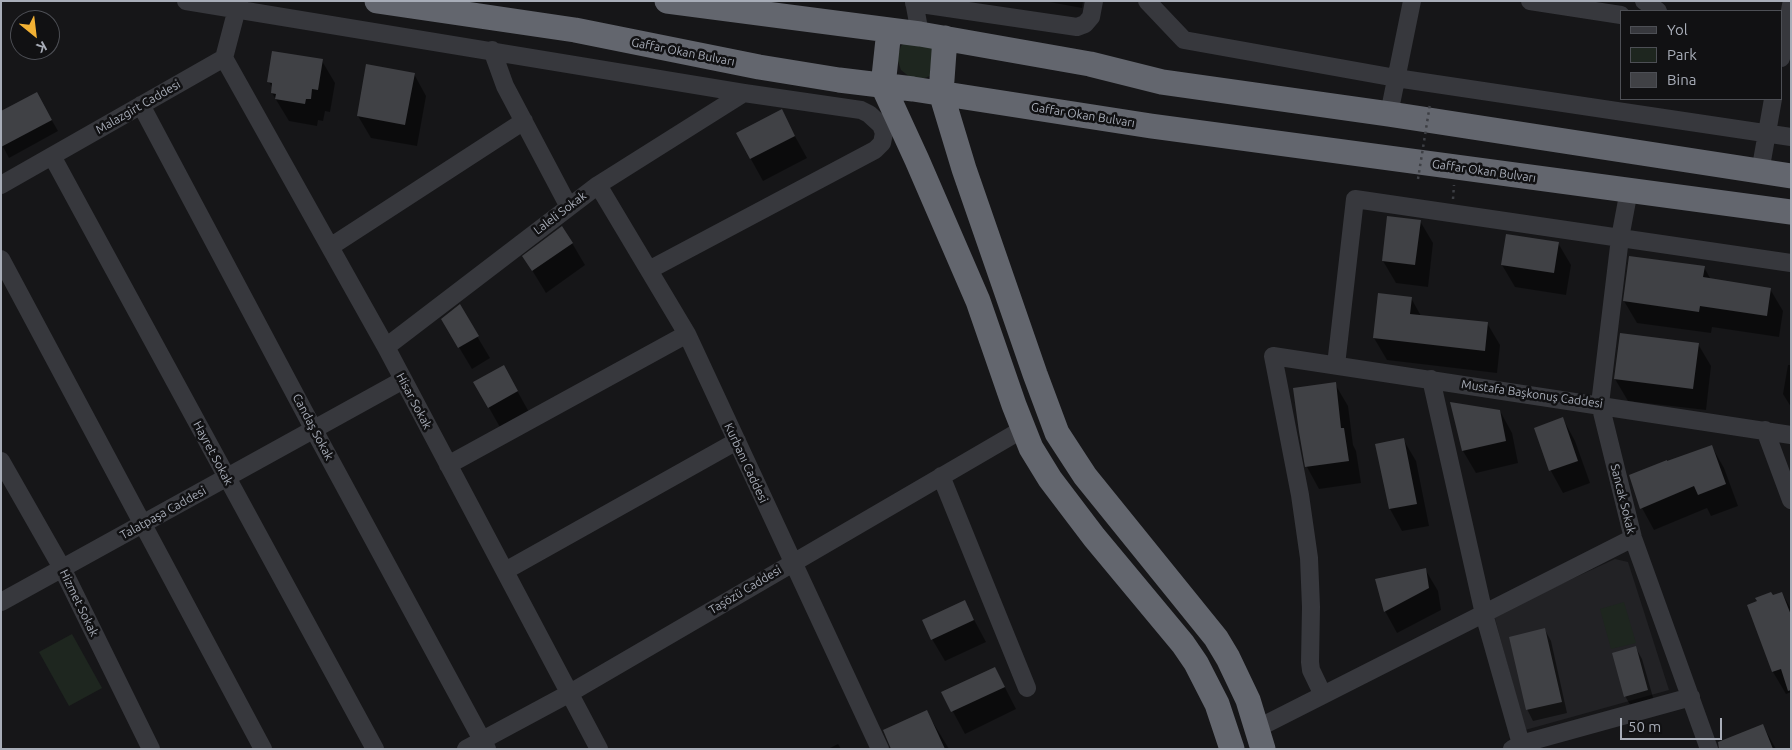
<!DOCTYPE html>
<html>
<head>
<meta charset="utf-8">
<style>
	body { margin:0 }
	#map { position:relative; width:1792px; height:750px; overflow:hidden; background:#161618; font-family:Ubuntu,sans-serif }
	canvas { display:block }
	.frame { position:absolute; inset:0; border:2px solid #a8adb8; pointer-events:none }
	.legend { position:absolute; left:1620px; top:10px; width:162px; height:90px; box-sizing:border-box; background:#111113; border:1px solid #4d4f55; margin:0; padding:6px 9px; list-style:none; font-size:15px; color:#a8adb8 }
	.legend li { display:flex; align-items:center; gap:10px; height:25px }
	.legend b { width:25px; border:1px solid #4d4f55 }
	.north { position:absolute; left:10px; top:10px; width:50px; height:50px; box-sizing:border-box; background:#111113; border:1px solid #4d4f55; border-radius:50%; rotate:151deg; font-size:14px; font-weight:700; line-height:20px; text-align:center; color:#a8adb8 }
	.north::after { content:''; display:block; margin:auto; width:18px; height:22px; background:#f2b134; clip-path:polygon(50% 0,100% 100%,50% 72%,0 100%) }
	.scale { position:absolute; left:1620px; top:718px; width:102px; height:22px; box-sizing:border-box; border:2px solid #a8adb8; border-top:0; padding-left:6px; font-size:15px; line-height:18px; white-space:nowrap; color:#a8adb8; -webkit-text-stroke:4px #111113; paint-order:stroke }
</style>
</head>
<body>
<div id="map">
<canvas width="1792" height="750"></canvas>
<div class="frame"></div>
<ul class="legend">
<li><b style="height:6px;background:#37383d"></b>Yol</li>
<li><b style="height:14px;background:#1e261f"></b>Park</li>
<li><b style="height:14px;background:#404145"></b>Bina</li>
</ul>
<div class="north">K</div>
<div class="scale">50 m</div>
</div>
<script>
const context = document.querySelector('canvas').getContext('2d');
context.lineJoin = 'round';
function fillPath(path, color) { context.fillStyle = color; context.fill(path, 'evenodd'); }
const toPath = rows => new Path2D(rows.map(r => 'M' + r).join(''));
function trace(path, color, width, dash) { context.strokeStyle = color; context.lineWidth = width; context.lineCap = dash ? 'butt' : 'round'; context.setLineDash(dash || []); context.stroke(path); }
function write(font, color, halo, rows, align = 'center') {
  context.font = font + ' Ubuntu,sans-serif'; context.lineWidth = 5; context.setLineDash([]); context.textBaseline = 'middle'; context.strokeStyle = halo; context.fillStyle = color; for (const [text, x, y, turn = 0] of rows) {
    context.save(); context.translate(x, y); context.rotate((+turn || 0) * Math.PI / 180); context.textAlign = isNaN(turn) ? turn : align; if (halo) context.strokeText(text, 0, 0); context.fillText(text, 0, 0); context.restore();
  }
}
fillPath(toPath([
	[1615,559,1628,562,1669,690,1525,730,1494,615]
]), '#222225');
fillPath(toPath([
	[906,41,933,43,930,76,922,79,911,78,901,70,897,58,901,46],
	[1624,602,1636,643,1611,649,1600,609],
	[72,634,102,688,69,706,39,652]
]), '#1e261f');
fillPath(toPath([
	[1044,1,1083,1,1082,8],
	[322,61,335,83,330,112,325,111,323,121,318,120,317,126,289,121,272,93,273,89,269,82],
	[414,74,426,96,417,146,371,138,358,116],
	[43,105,58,131,9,158,1,143],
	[781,111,807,158,763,181,737,134],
	[1420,221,1433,243,1428,287,1396,283,1383,261],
	[1507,236,1558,243,1571,265,1566,295,1515,287,1502,265],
	[572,243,585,265,546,293,524,257],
	[1704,267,1711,280,1770,289,1783,311,1779,337,1712,327,1711,333,1637,323,1624,301],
	[1411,298,1421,316,1487,323,1500,345,1497,373,1387,360,1374,338],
	[459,306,490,358,472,369,442,319],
	[1698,344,1711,366,1706,410,1628,401,1615,379],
	[1788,365,1791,365,1791,407,1783,394],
	[504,367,530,414,501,429,475,383],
	[1335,384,1348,406,1353,445,1356,451,1361,483,1319,489,1307,467,1300,431],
	[1452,404,1500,411,1512,433,1518,463,1476,473,1463,451],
	[1563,419,1575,441,1590,483,1563,493,1551,471,1536,428],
	[1403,439,1416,461,1429,526,1402,531,1390,509,1377,445],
	[1712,447,1724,468,1738,506,1711,516,1707,508,1654,530,1642,508,1667,463],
	[1425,569,1438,591,1441,610,1397,633,1385,611],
	[1782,593,1791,609,1791,692,1786,694,1773,672,1749,605],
	[964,601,986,642,945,661,932,639],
	[1545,630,1551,641,1567,713,1533,721,1527,709],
	[1636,648,1642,659,1654,701,1632,708,1625,696],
	[995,668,1016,709,965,734,943,693],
	[926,711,949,749,893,749],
	[1763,726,1776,749,1724,749],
	[838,744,841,749,828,749]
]), '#0007');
fillPath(toPath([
	[272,51,323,59,318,90,312,89,311,99,306,99,305,104,275,99,276,94,271,93,272,83,267,82],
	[366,64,415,73,405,125,357,116],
	[37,92,52,120,1,147,1,111],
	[782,109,795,136,750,159,736,133],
	[1387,216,1421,220,1415,265,1382,261],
	[562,226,573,243,532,271,522,256],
	[1506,234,1559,242,1554,273,1501,265],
	[1629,256,1705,266,1703,277,1771,288,1767,316,1700,306,1699,312,1623,301],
	[1378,293,1412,297,1410,314,1488,322,1485,351,1373,338],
	[460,304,479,336,458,348,441,319],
	[1620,333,1699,343,1693,389,1614,379],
	[504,365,518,391,488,408,473,382],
	[1336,382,1341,428,1344,428,1349,461,1305,467,1299,432,1293,388],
	[1450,402,1500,410,1506,441,1462,451],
	[1563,417,1578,461,1549,471,1534,428],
	[1404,438,1417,504,1389,509,1375,444],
	[1712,445,1726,484,1698,495,1694,486,1640,509,1629,475,1667,460,1667,461],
	[1426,568,1429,588,1384,612,1375,579],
	[1771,592,1773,595,1782,592,1791,615,1791,690,1788,691,1781,669,1772,672,1747,605,1757,601,1755,598],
	[965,600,974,620,931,640,922,620],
	[1545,628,1562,702,1526,710,1509,637],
	[1636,646,1648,690,1624,697,1612,653],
	[995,667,1005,687,951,712,941,692],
	[927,710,945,749,891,749,883,730],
	[1763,724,1773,749,1719,749,1718,742]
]), '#404145');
trace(toPath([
	[1453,199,1454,185]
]), '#3d3f44', 2.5, [2.5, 4]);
trace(toPath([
	[186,1,744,93,861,110,869,114,881,125,884,133,882,143,875,150,649,270],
	[914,1,920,34],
	[1147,1,1184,40,1396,78,1791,137],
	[1530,1,1621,15],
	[1644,1,1658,11],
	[914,3,1077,27,1085,24,1091,17,1094,1],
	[492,50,505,86,569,207],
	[224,58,386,347,599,749],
	[1781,58,1791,5],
	[141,105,314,430,487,749],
	[1389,114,1412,1],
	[52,156,375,749],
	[1760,172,1773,99],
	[1,185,224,58,239,1],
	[598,185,687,334,880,749],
	[1629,190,1620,238,1600,404,1633,538,1709,749],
	[330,247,524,121],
	[1,259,263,749],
	[386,347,598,185,744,93],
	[1336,365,1355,199,1791,263],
	[1431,379,1484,614,1521,744],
	[1765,430,1791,500],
	[1,461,62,568,151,749],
	[448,465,687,334],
	[941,476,1027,688],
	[505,571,737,441],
	[1,602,403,380],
	[1323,695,1311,670,1310,662,1311,607,1309,558,1300,495,1273,356,1791,435],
	[1258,728,1633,538],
	[466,749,570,693,1023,429],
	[1512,749,1521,744,1691,697]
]), '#37383d', 18);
trace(toPath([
	[377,1,575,30,759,67,839,80,913,89,1151,126,1791,212],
	[667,1,920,34,1090,64,1162,82,1389,114,1791,176],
	[889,30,883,86,917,160,978,301,1014,405,1031,448,1050,479,1094,537,1183,644,1196,663,1217,704,1232,749],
	[945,38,941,93,964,169,1035,374,1057,433,1085,476,1216,638,1228,658,1248,700,1263,749]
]), '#63666e', 25);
trace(toPath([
	[1418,179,1430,104]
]), '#3d3f44', 2.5, [2.5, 4]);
write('12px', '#a8adb8', '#111113', [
	["Gaffar Okan Bulvarı",683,52,11],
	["Malazgirt Caddesi",138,107,-30],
	["Gaffar Okan Bulvarı",1083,115,9],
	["Gaffar Okan Bulvarı",1484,171,8],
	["Laleli Sokak",560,213,-37],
	["Mustafa Başkonuş Caddesi",1532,394,8],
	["Hisar Sokak",414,401,62],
	["Candaş Sokak",313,427,62],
	["Hayret Sokak",213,453,62],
	["Kurbanı Caddesi",746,463,65],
	["Sancak Sokak",1623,499,76],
	["Talatpaşa Caddesi",163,513,-29],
	["Taşözü Caddesi",745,590,-31],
	["Hizmet Sokak",79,603,64]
]);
</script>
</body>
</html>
